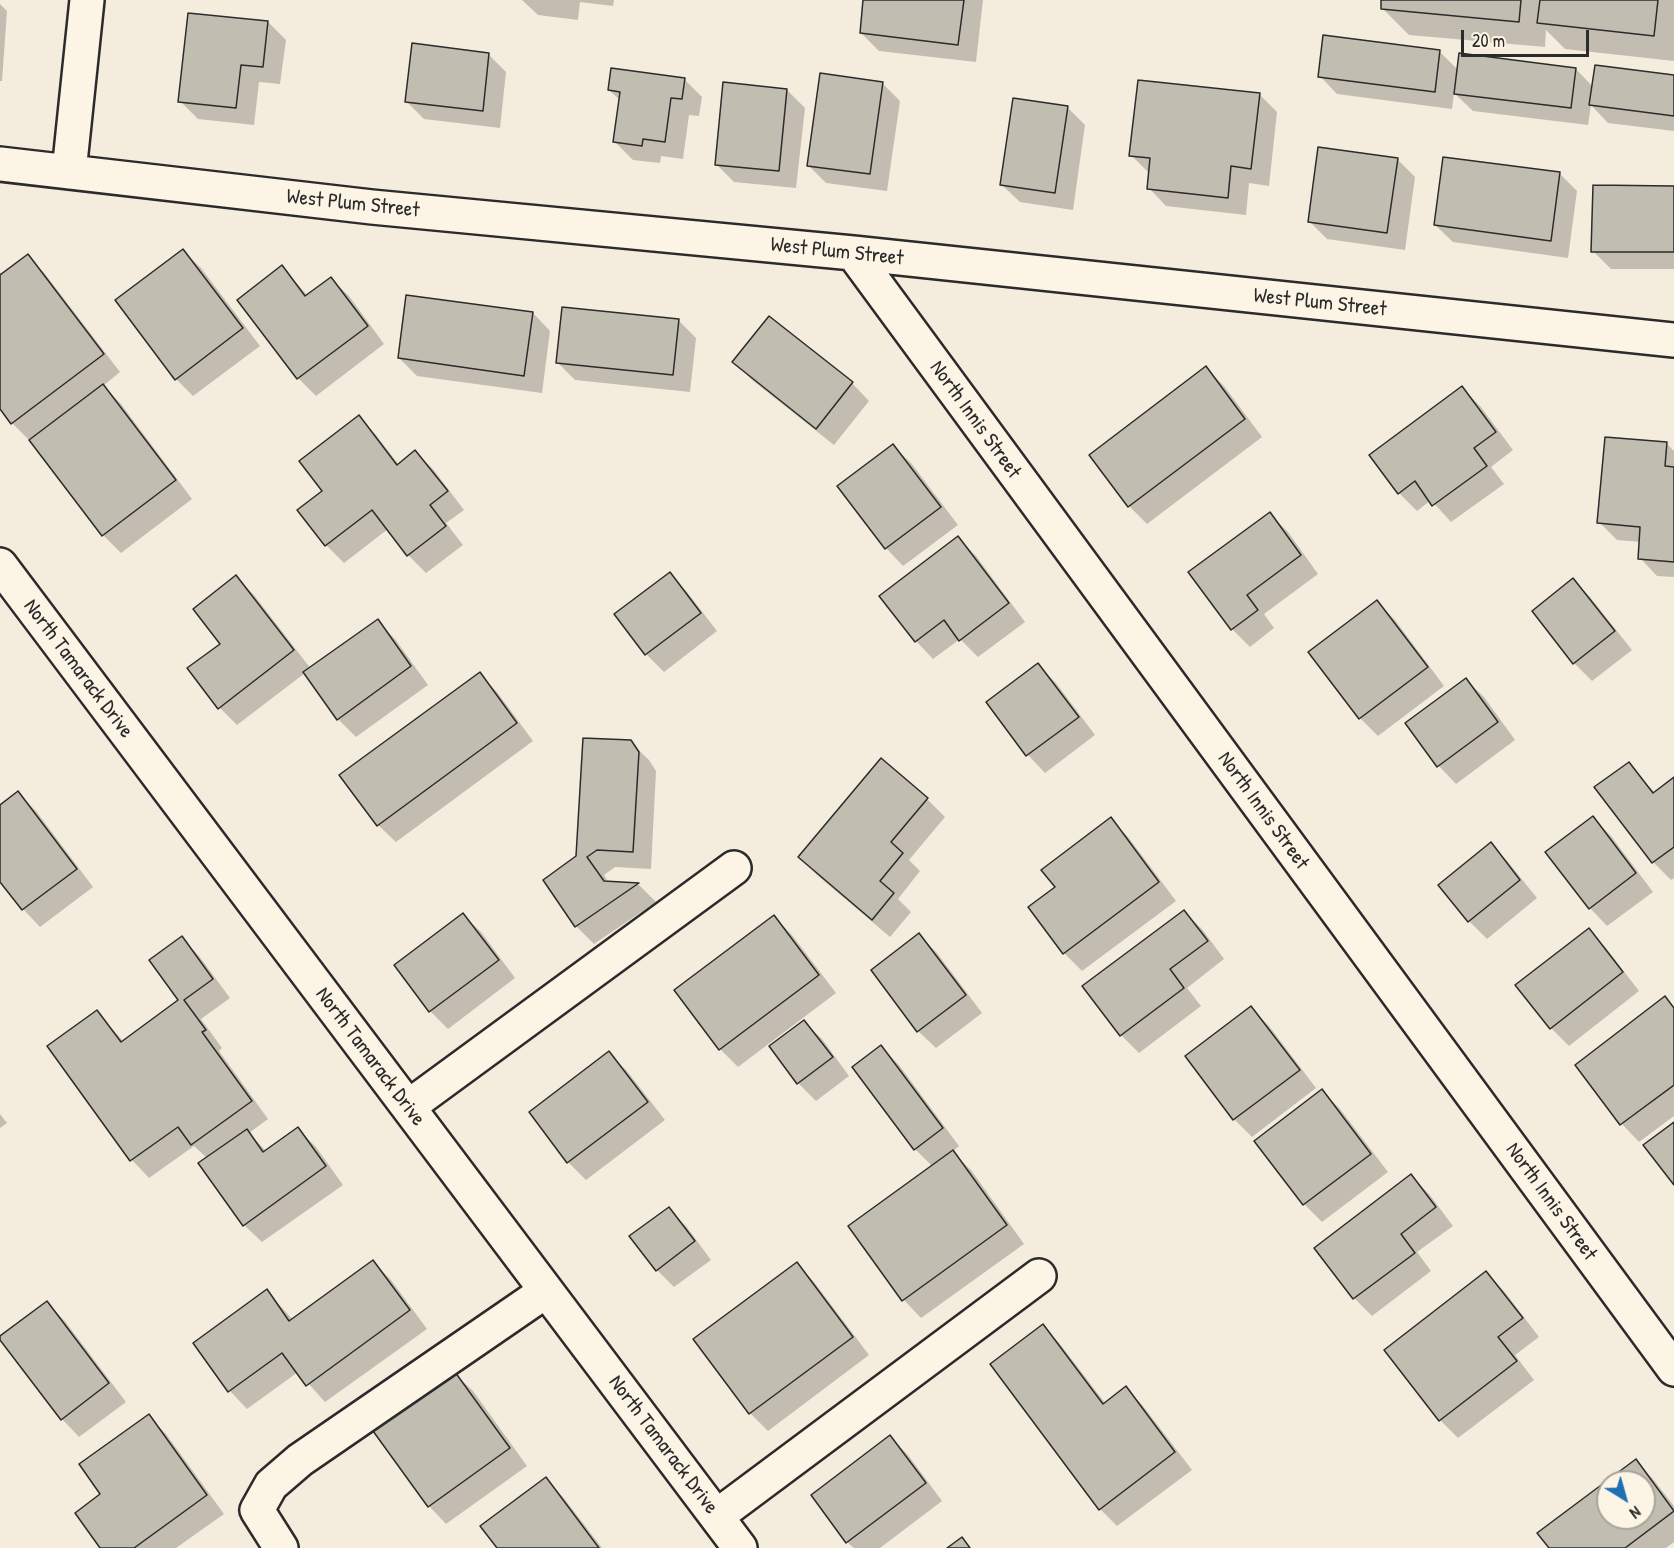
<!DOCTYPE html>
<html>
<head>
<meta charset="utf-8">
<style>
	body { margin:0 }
	#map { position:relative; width:1674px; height:1548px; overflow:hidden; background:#f4edde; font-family:"Patrick Hand",sans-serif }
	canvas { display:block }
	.north { position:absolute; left:1596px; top:1470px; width:60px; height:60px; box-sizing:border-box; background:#fcf5e5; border:2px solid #a8a49b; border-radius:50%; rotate:143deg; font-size:16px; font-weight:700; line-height:24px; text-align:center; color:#2b2b2b }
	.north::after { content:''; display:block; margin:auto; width:21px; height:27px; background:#1f6fb2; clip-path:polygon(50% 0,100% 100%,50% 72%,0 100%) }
	.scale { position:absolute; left:1461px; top:30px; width:128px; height:27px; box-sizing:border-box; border:3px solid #2b2b2b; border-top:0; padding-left:8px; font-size:18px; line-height:21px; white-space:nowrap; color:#2b2b2b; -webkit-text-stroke:4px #fcf5e5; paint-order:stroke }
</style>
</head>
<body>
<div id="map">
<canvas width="1674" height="1548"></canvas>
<div class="north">N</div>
<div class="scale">20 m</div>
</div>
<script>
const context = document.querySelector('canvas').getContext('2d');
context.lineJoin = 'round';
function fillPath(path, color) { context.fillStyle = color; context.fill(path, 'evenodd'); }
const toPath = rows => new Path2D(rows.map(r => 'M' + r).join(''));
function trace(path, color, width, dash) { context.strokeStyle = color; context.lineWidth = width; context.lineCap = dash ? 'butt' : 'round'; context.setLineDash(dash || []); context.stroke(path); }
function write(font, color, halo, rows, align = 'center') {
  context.font = font + ' "Patrick Hand",sans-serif'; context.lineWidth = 4.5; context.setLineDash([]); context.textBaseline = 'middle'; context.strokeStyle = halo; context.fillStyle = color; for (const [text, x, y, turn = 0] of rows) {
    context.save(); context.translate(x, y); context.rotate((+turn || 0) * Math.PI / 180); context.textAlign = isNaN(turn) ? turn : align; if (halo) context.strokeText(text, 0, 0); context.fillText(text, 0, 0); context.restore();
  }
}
fillPath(toPath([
	[522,0,614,0,613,6,580,2,578,20,538,15],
	[865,0,983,0,976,62,879,51,861,33],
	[1383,0,1674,0,1674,61,1565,49,1546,30,1545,47,1409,35,1382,8],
	[0,4,7,11,2,81,0,81],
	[268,22,286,40,280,84,259,82,254,125,198,119,180,101],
	[1440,52,1458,70,1576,69,1593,87,1674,76,1674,131,1608,123,1591,105,1588,125,1473,111,1454,93,1452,109,1337,94,1320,76],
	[488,54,506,72,500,128,424,119,406,101],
	[684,79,702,97,699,116,689,115,683,159,661,156,660,163,633,160,615,142,621,101,609,90],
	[882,83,900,101,887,191,826,183,808,165],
	[787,90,805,108,796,188,734,182,716,164],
	[1259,94,1277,112,1269,186,1249,183,1246,215,1166,206,1149,188,1149,173,1131,155],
	[1067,107,1085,125,1073,210,1020,202,1002,185],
	[1397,159,1415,177,1405,250,1327,239,1310,222],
	[1559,173,1577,191,1568,258,1453,242,1435,225],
	[1674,187,1674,269,1611,269,1593,251],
	[183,251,201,268,260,346,193,396,176,379],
	[28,256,45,274,120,372,103,386,121,404,192,499,121,553,103,535,30,441,12,423,0,407,0,272,2,275],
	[282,267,308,296,331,279,349,296,384,344,316,396,298,378],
	[533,313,550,331,542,393,417,376,399,358],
	[678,320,696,338,690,392,575,380,557,362],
	[734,362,852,383,869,401,834,445,752,380],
	[1206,368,1224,386,1262,437,1147,524,1129,506,1091,455],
	[1462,388,1480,406,1513,450,1491,467,1504,484,1451,522,1431,500,1417,511,1399,493,1371,455],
	[358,417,376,435,399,465,415,452,433,469,464,510,446,523,463,545,426,573,408,555,388,529,344,563,326,545,299,511,324,491],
	[1667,444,1674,451,1674,577,1657,576,1640,558,1641,542,1617,540,1599,522],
	[893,446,911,463,958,525,903,566,886,548],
	[1270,514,1288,532,1318,574,1264,614,1274,628,1250,647,1232,629],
	[958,538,976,556,1025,622,978,657,960,639,933,659,916,641],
	[670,574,687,592,717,631,664,672,646,654],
	[236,577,254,595,311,669,377,621,395,639,428,685,356,737,338,719,305,673,237,725,220,708,222,644],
	[1573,580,1590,597,1632,650,1592,681,1574,663],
	[1377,602,1395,620,1444,686,1378,736,1360,718,1311,653],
	[1038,665,1056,683,1095,735,1045,773,1028,755,988,703],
	[479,674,497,692,533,741,396,842,378,825],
	[1466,680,1484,697,1515,740,1456,784,1439,766,1407,723],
	[630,742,649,760,656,771,651,869,615,867,604,875,609,883,639,885,656,902,594,944,576,926,545,880,577,857],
	[881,761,927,799,945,817,909,860,920,871,898,899,911,912,890,937,817,875,800,857],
	[1628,764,1655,793,1674,779,1674,878,1671,880,1653,862,1597,788],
	[18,793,36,811,93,887,40,927,23,909,0,879,0,807],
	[1593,818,1611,836,1653,892,1607,926,1590,908],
	[1110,819,1128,837,1176,901,1082,971,1064,953,1030,908,1057,888],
	[1490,844,1508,862,1537,898,1487,939,1469,921],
	[1184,912,1202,929,1224,959,1187,988,1201,1006,1139,1053,1121,1035,1084,987],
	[463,915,481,932,515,978,448,1029,430,1011,396,966],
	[774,917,792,935,836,993,738,1067,720,1049,676,991],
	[1588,930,1606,948,1639,991,1569,1046,1551,1028],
	[919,935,937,953,982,1013,936,1048,918,1031],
	[182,938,199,956,230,998,201,1019,222,1048,219,1051,268,1119,249,1133,266,1151,298,1129,316,1147,343,1185,262,1242,244,1225,207,1158,194,1146,149,1178,132,1160,49,1046,97,1012,124,1042,181,1001],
	[1665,998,1674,1007,1674,1116,1639,1142,1622,1124,1577,1065],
	[1251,1008,1269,1026,1316,1088,1252,1137,1234,1119,1187,1056],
	[804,1022,822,1039,849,1076,816,1101,798,1083],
	[881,1047,899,1065,959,1146,952,1152,971,1170,1024,1244,921,1318,904,1300,933,1167,915,1149],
	[609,1053,627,1071,665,1120,586,1180,568,1162],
	[1322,1091,1340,1109,1388,1172,1322,1222,1304,1204,1256,1141],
	[0,1114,7,1123,0,1128],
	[1411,1176,1429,1194,1453,1226,1417,1252,1431,1271,1372,1316,1354,1298,1316,1248],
	[668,1209,686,1226,711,1260,674,1287,657,1270],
	[373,1262,391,1280,427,1329,325,1402,298,1372,247,1409,230,1391,195,1344,267,1291,293,1320],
	[797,1264,814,1282,869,1355,768,1431,750,1413],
	[1486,1273,1504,1291,1539,1337,1515,1355,1534,1380,1458,1438,1440,1420,1386,1350],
	[47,1303,64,1320,126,1402,79,1437,62,1419],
	[1043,1326,1060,1344,1105,1403,1126,1388,1143,1406,1192,1470,1117,1526,1100,1509],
	[455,1374,473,1391,527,1466,446,1524,429,1506],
	[148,1416,166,1434,224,1514,176,1548,102,1548],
	[890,1437,908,1455,942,1501,880,1548,854,1548,847,1542],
	[1636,1461,1653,1479,1674,1506,1674,1542,1666,1548,1551,1548,1540,1533],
	[1608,1482,1644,1482,1644,1518,1608,1518],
	[545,1479,563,1497,602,1548,499,1548]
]), '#0003');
const building = toPath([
	[863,0,964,0,958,45,860,33,863,0],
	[1381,0,1521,0,1519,22,1381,9,1381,0],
	[1540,0,1658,0,1654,36,1537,23,1540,0],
	[188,13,268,21,263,67,241,65,236,108,178,102,188,13],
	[1323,35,1440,50,1435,92,1318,77,1323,35],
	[412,43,489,53,483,111,405,102,412,43],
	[1459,53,1576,68,1571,108,1454,94,1459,53],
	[1595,65,1674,75,1674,116,1589,105,1595,65],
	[611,68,685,78,682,99,671,98,665,142,643,139,642,146,613,142,620,92,608,90,611,68],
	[820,73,883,82,870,174,807,166,820,73],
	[1138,80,1260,93,1251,169,1231,166,1228,198,1147,189,1150,158,1129,156,1138,80],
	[723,82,787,89,779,171,715,165,723,82],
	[1013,98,1068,106,1055,193,1000,185,1013,98],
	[1318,147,1398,158,1387,233,1308,222,1318,147],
	[1443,157,1560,172,1551,241,1434,225,1443,157],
	[1593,185,1674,186,1674,252,1591,252,1593,185],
	[183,249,243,328,175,380,115,300,183,249],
	[28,254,104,354,11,424,0,409,0,275,28,254],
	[282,265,305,296,331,277,368,326,297,379,237,300,282,265],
	[406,295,533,312,524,376,398,358,406,295],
	[562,307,679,319,673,375,556,363,562,307],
	[769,316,853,382,816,429,732,362,769,316],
	[1206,366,1245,419,1128,507,1089,455,1206,366],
	[103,384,176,480,102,536,29,440,103,384],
	[1462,386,1496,432,1474,448,1487,466,1432,506,1415,481,1398,494,1369,455,1462,386],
	[359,415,397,465,415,450,448,491,430,505,446,526,407,556,372,510,325,546,297,510,322,491,299,461,359,415],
	[1605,437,1667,442,1665,466,1674,467,1674,562,1638,559,1640,527,1597,523,1605,437],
	[893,444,941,507,885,549,837,486,893,444],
	[1270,512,1301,555,1247,595,1258,610,1231,630,1188,572,1270,512],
	[958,536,1009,603,959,641,944,620,915,642,879,596,958,536],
	[670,572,701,613,645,655,614,614,670,572],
	[236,575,294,650,218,709,187,668,220,644,193,609,236,575],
	[1573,578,1615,631,1573,664,1532,611,1573,578],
	[1377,600,1428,667,1359,719,1308,652,1377,600],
	[378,619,411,666,337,720,303,672,378,619],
	[1038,663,1079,717,1026,756,986,702,1038,663],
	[480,672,517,723,377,826,339,775,480,672],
	[1466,678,1498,722,1437,767,1405,723,1466,678],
	[583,738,631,740,639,752,633,852,597,850,587,857,604,881,639,883,575,927,543,880,576,856,583,738],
	[881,758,928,798,891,842,903,853,880,881,894,893,872,920,798,857,881,758],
	[1629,762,1653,793,1674,777,1674,847,1652,863,1594,787,1629,762],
	[18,791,77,869,22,910,0,882,0,805,18,791],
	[1593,816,1636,873,1589,909,1545,852,1593,816],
	[1111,817,1159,882,1063,954,1028,907,1055,887,1041,870,1111,817],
	[1491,842,1520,880,1468,922,1438,885,1491,842],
	[1184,910,1208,941,1170,969,1184,988,1120,1036,1082,986,1184,910],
	[463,913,499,960,429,1012,394,965,463,913],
	[774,915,819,975,719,1050,674,990,774,915],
	[1589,928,1623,972,1550,1029,1515,985,1589,928],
	[919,933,966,995,917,1032,871,970,919,933],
	[182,936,213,979,184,1000,206,1030,202,1032,252,1101,191,1145,178,1127,130,1161,47,1046,97,1010,121,1042,178,1000,149,960,182,936],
	[1665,996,1674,1008,1674,1085,1620,1125,1575,1065,1665,996],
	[1251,1006,1300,1070,1233,1120,1185,1056,1251,1006],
	[804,1020,833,1057,797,1084,769,1046,804,1020],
	[881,1045,943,1128,914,1150,852,1067,881,1045],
	[609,1051,648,1102,567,1163,529,1112,609,1051],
	[1322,1089,1371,1154,1303,1205,1254,1141,1322,1089],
	[1674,1122,1674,1185,1643,1145,1674,1122],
	[298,1127,326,1166,243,1226,198,1163,247,1129,263,1152,298,1127],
	[953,1150,1007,1225,902,1301,848,1226,953,1150],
	[1411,1174,1436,1207,1401,1234,1415,1253,1353,1299,1314,1248,1411,1174],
	[669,1207,695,1241,656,1271,629,1236,669,1207],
	[373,1260,410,1310,306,1386,282,1353,228,1392,193,1343,267,1289,289,1321,373,1260],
	[797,1262,853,1337,749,1414,693,1339,797,1262],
	[1486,1271,1523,1318,1498,1337,1517,1361,1439,1421,1384,1350,1486,1271],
	[47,1301,109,1383,61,1420,0,1340,0,1336,47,1301],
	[1043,1324,1103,1404,1126,1386,1175,1452,1099,1510,990,1364,1043,1324],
	[455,1372,510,1448,428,1507,373,1431,455,1372],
	[149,1414,207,1495,134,1548,100,1548,75,1513,100,1494,79,1464,149,1414],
	[890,1435,926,1483,846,1543,811,1495,890,1435],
	[1636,1459,1674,1511,1625,1548,1549,1548,1537,1533,1636,1459],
	[1608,1482,1644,1482,1644,1518,1608,1518,1608,1482],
	[546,1477,599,1548,497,1548,480,1526,546,1477],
	[962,1537,970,1548,947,1548,962,1537]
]);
fillPath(building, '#c2bdb1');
trace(building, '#2b2b2b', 1.5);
const minor = toPath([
	[0,164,372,207,853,253,1674,340],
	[69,172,87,0],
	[853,253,1674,1369],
	[0,565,740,1548],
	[408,1107,734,868],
	[717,1516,1039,1276],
	[281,1548,257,1510,271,1485,300,1460,546,1291]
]);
trace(minor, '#2b2b2b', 38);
trace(minor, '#fcf5e5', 33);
write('21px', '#2b2b2b', '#fcf5e5', [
	["West Plum Street",353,204,6],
	["West Plum Street",837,252,6],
	["West Plum Street",1320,303,6],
	["North Innis Street",975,420,54],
	["North Tamarack Drive",78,669,53],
	["North Innis Street",1263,811,54],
	["North Tamarack Drive",370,1057,53],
	["North Innis Street",1551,1202,54],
	["North Tamarack Drive",663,1445,53]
]);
</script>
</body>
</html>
